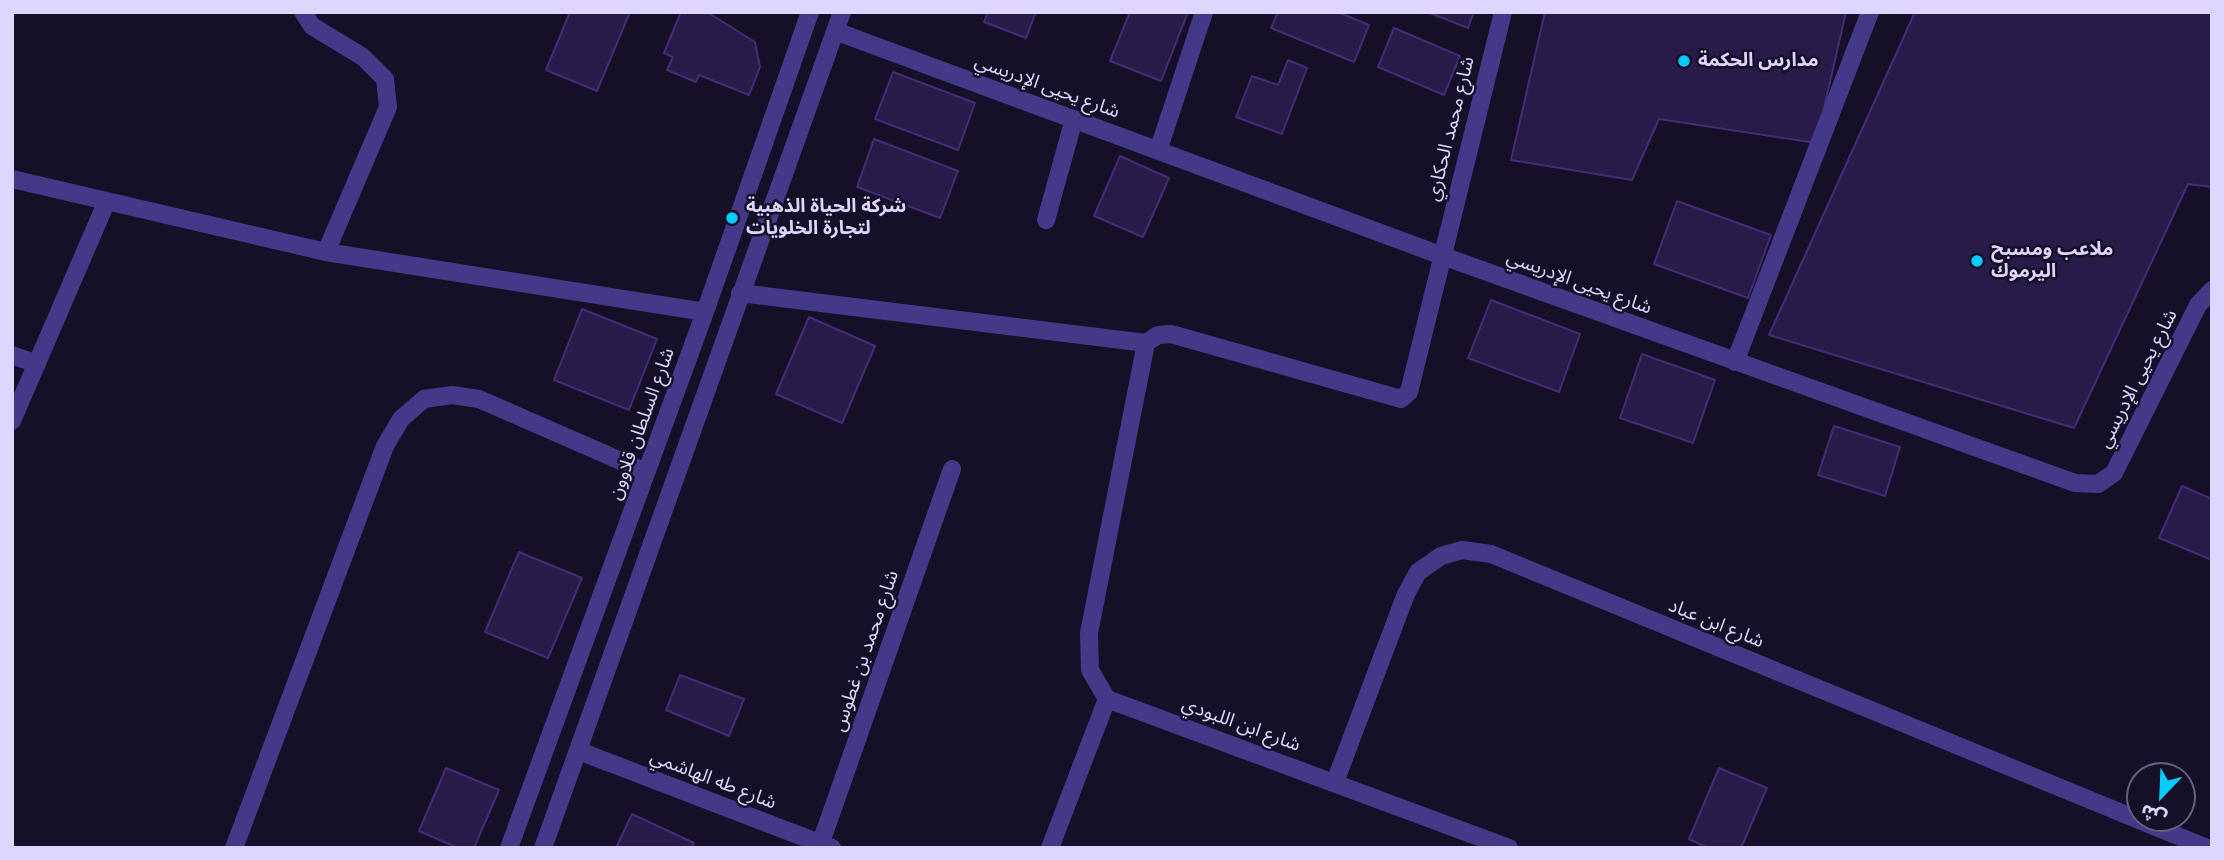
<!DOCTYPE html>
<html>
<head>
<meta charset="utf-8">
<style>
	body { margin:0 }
	#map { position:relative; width:2224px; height:860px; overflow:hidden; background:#160f28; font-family:"Space Grotesk","Noto Sans Arabic",sans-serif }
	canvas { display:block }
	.frame { position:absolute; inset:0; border:14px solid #dfd6ff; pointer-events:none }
	.north { position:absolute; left:2126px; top:762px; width:70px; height:70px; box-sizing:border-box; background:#160f28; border:2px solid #665f7e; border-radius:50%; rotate:203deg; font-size:19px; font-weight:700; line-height:28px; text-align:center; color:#dfd6ff }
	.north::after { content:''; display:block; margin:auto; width:24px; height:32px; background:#02ccff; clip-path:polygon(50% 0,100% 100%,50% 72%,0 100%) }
</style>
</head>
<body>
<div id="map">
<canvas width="2224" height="860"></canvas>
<div class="frame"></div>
<div class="north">ش</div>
</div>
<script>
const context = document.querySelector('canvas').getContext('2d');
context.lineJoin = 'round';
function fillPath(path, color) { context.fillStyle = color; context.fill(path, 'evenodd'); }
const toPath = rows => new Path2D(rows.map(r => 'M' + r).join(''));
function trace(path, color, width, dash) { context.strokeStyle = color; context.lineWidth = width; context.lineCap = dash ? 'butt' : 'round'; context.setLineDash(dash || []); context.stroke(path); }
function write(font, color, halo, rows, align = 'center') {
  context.font = font + ' "Space Grotesk","Noto Sans Arabic",sans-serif'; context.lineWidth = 5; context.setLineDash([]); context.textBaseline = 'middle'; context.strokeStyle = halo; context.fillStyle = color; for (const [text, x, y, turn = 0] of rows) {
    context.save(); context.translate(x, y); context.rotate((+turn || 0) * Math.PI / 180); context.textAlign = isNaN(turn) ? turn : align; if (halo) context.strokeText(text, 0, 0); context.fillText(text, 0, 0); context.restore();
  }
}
const building = toPath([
	[570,12,630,12,597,91,546,70,570,12],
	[681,12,707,12,755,42,760,67,749,95,699,75,696,82,667,70,673,57,664,53,681,12],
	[988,12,1036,12,1026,38,984,22,988,12],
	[1130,12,1188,12,1161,81,1110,61,1130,12],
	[1278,12,1338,12,1369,25,1354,62,1271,28,1278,12],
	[1427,12,1474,12,1468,28,1427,12],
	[1545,12,1846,12,1816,143,1659,119,1632,180,1511,160,1545,12],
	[1915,12,2212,12,2212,187,2188,184,2074,428,1769,335,1915,12],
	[1394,28,1460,56,1444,95,1378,67,1394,28],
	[1288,60,1307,68,1282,134,1236,117,1252,76,1278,85,1288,60],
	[893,72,975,103,958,150,875,119,893,72],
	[874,139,958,171,940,218,857,187,874,139],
	[1120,156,1169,178,1143,237,1094,216,1120,156],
	[1677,201,1771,235,1748,298,1654,264,1677,201],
	[1491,300,1580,334,1559,392,1468,358,1491,300],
	[582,309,657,339,629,410,554,380,582,309],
	[809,317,875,346,842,423,776,394,809,317],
	[1642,354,1715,380,1693,443,1620,418,1642,354],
	[1834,426,1900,447,1885,496,1818,475,1834,426],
	[2182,486,2212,499,2212,560,2159,538,2182,486],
	[519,552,582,578,548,658,485,632,519,552],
	[680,675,744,699,729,736,666,710,680,675],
	[446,768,499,790,474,848,458,848,419,831,446,768],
	[1719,768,1767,788,1741,848,1708,848,1689,839,1719,768],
	[632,814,694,843,692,848,616,848,632,814]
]);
fillPath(building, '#291b49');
trace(building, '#422c76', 2);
trace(toPath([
	[303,12,312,26,363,57,385,79,388,107,326,252],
	[835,31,1440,255,2075,483,2098,484,2114,473,2198,305,2212,290],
	[1158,151,1204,12],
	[12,179,326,252,705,312],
	[1046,220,1074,119],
	[740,293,1146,343],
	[12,355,37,364],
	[1735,362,1870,12],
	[12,421,106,203],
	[1107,699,1090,670,1089,633,1146,343,1158,335,1171,334,1401,399,1409,392,1503,12],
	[1107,699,1509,848],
	[579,751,832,848],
	[1335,782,1406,594,1418,572,1441,556,1462,550,1491,554,2207,848],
	[234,848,385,446,401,419,424,399,452,395,479,399,646,472],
	[509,848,705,312,810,12],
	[543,848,842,12],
	[819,848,952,469],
	[1050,848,1107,699]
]), '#443988', 18);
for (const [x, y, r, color] of [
	[1684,61,7,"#02ccff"],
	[732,218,7,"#02ccff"],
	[1977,261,7,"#02ccff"]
]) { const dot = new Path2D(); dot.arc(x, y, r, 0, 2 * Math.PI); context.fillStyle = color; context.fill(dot); trace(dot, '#160f28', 2.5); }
write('bold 19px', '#dfd6ff', '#160f28', [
	["مدارس الحكمة",1698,61],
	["شركة الحياة الذهبية",746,207],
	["لتجارة الخلويات",746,229],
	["ملاعب ومسبح",1991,250],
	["اليرموك",1991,272]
], 'left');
write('19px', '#dfd6ff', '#160f28', [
	["شارع يحيى الإدريسي",1047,87,20],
	["شارع محمد الحكاري",1451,129,-76],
	["شارع يحيى الإدريسي",1579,283,20],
	["شارع يحيى الإدريسي",2138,379,-63],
	["شارع السلطان قلاوون",642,424,-70],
	["شارع ابن عباد",1716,624,22],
	["شارع محمد بن غطوس",866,651,-71],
	["شارع ابن اللبودي",1241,725,20],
	["شارع طه الهاشمي",713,780,21]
]);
</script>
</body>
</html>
